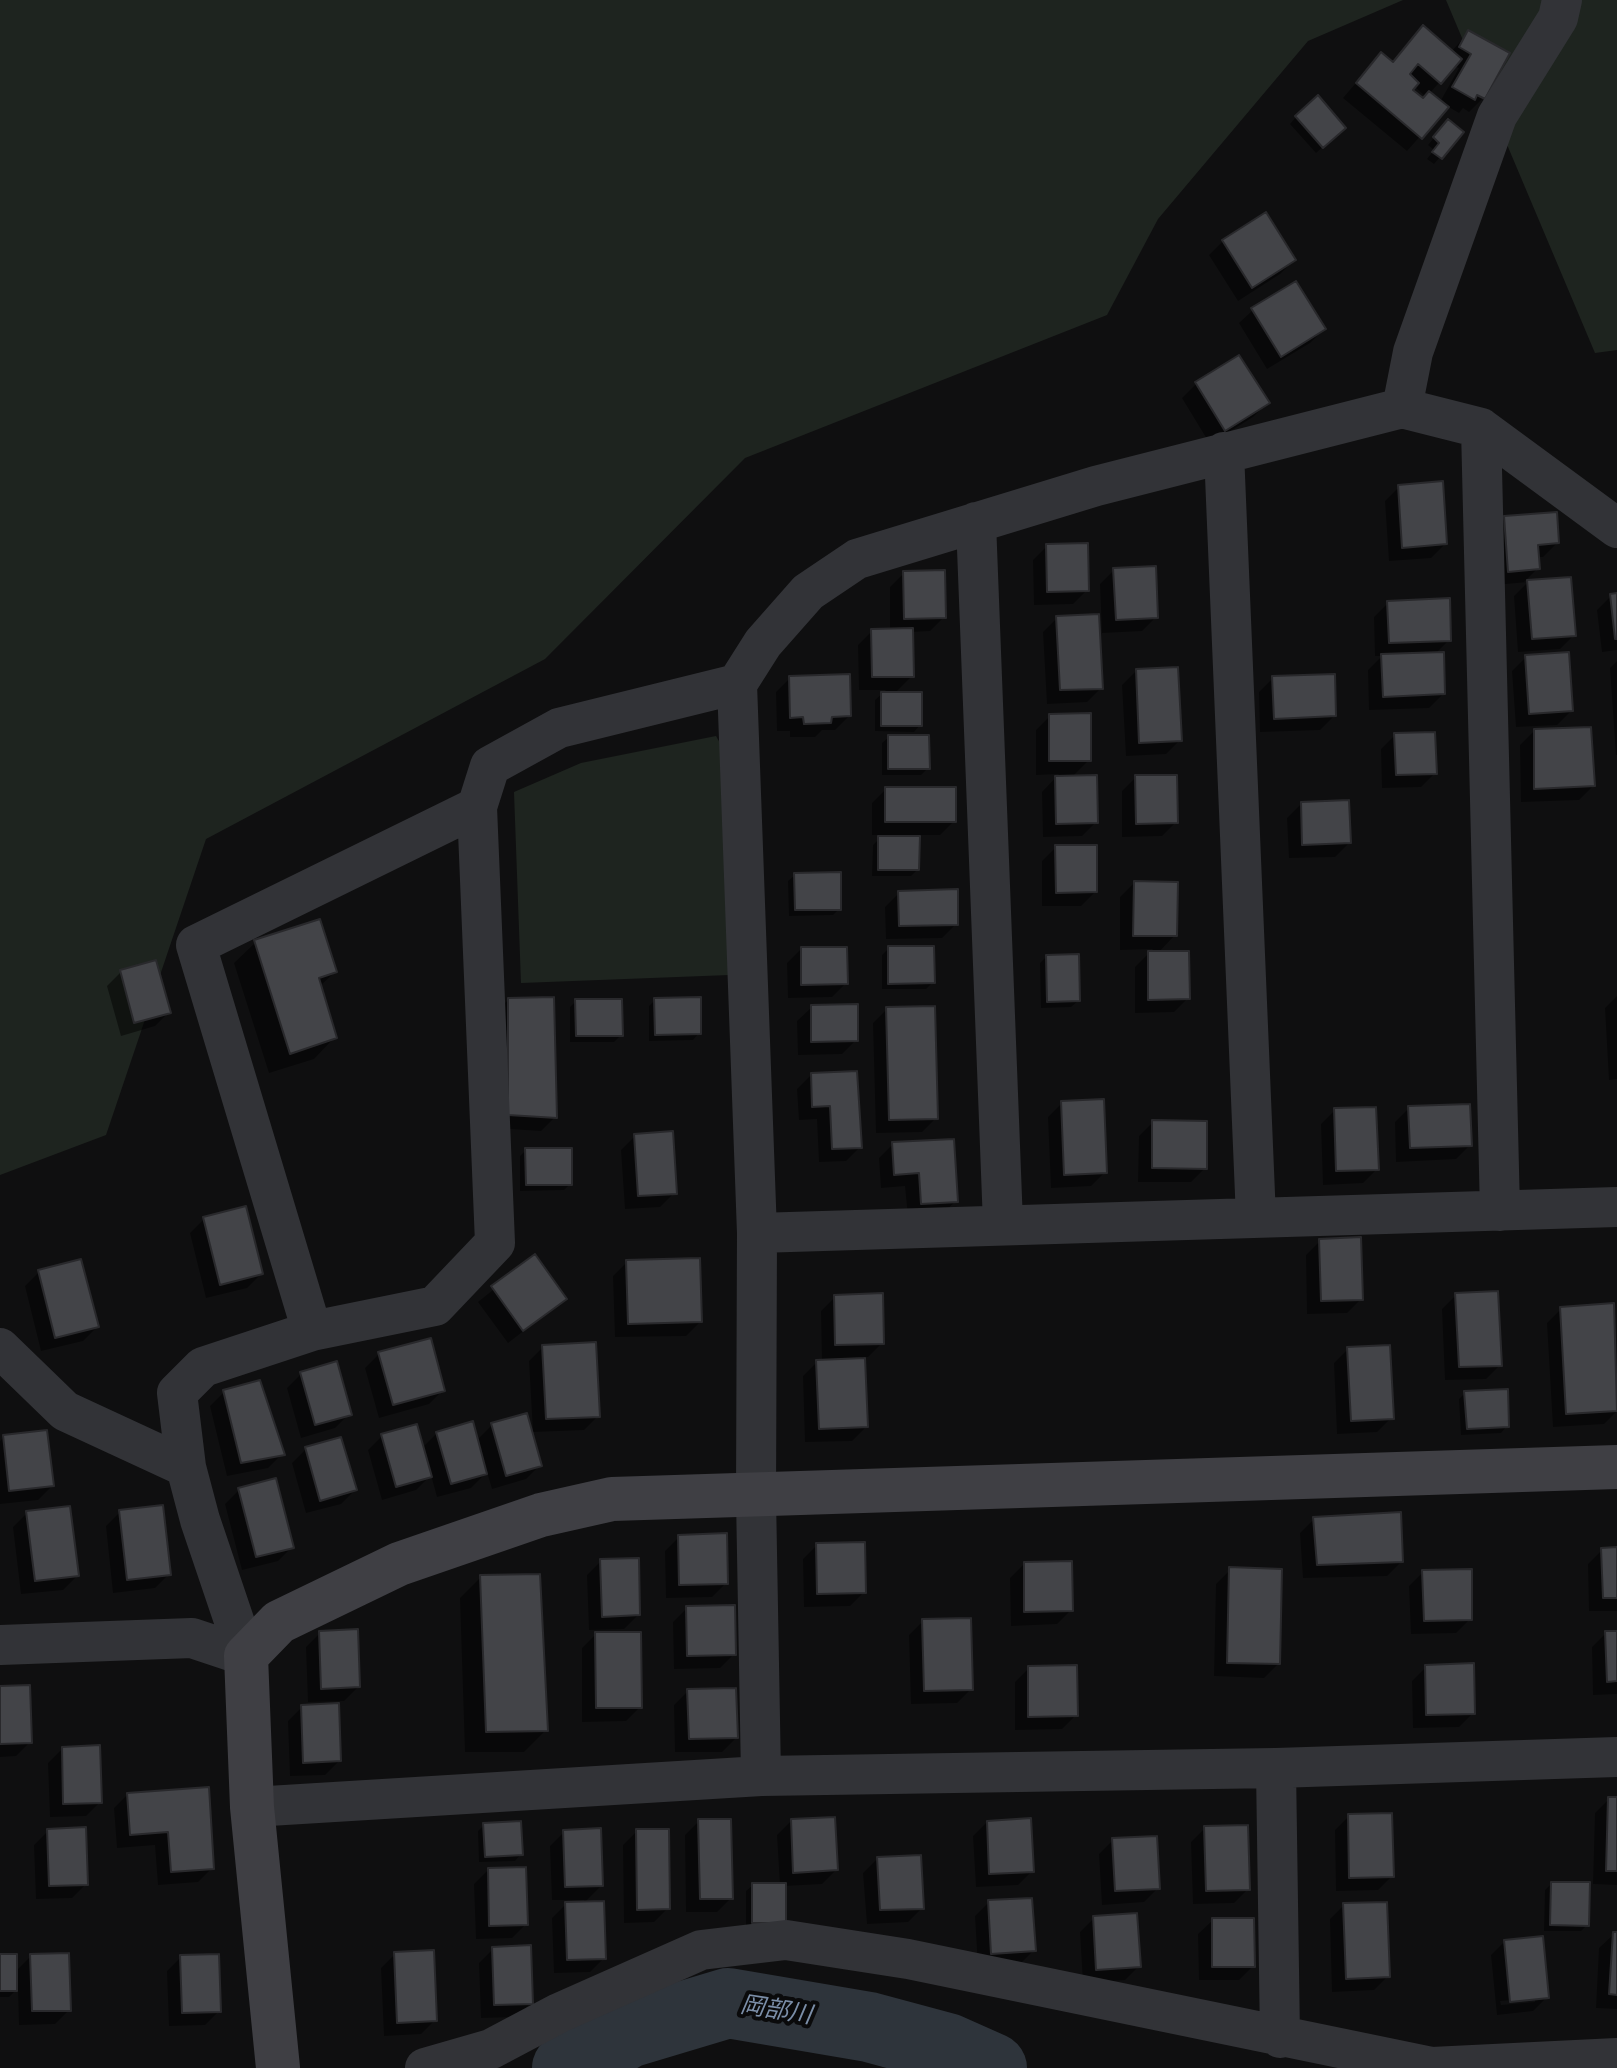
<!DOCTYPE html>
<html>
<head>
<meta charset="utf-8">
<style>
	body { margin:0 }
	canvas { display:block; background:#0f0f10 }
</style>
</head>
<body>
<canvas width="1617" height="2068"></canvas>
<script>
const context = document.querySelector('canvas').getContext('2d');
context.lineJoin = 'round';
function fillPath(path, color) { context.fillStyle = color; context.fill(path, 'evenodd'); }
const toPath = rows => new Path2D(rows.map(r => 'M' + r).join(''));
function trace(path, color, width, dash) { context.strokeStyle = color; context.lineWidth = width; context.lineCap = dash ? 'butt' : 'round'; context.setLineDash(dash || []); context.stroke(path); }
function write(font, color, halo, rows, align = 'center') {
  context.font = font + ' "Space Grotesk","Noto Sans JP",sans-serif'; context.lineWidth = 8; context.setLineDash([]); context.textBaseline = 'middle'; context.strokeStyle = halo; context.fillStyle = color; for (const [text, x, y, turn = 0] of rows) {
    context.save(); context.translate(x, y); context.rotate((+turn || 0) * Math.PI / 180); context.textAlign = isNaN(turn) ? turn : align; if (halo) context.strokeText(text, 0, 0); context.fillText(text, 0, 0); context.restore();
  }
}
fillPath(toPath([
	[0,0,1403,0,1308,41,1158,219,1107,315,745,458,545,659,206,839,106,1135,0,1175],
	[1446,0,1617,0,1617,350,1595,353],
	[716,736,721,745,729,975,521,983,514,792,581,763]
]), '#1e241f');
fillPath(toPath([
	[1423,28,1451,52,1468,33,1483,98,1469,112,1463,108,1459,113,1447,106,1407,151,1343,98,1368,69,1391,63],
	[1454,66,1459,68,1440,102,1429,94],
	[1414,86,1426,97,1422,100,1410,90],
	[1296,117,1337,134,1316,153,1290,124],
	[1442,128,1461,133,1434,164,1427,159,1434,150,1428,145],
	[1223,241,1294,260,1280,274,1238,301,1209,255],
	[1253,310,1324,329,1310,343,1267,369,1239,323],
	[1196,384,1267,403,1253,417,1210,444,1182,398],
	[1399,487,1445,544,1431,558,1389,561,1385,501],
	[1504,518,1557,543,1543,557,1537,557,1538,568,1524,582,1569,579,1574,635,1560,649,1518,652,1514,596,1528,582,1495,585,1490,532],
	[1047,546,1087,590,1073,604,1034,605,1033,560],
	[1114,570,1156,617,1142,631,1102,633,1100,584],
	[904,573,944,617,930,631,911,632,912,676,894,694,920,725,914,732,875,731,875,700,886,690,859,690,858,645,872,631,890,631,890,587],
	[1617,595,1617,650,1602,652,1597,610,1611,596],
	[1388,603,1449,640,1435,654,1443,694,1429,708,1369,710,1368,670,1382,656,1375,656,1374,617],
	[1057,618,1101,688,1087,702,1047,704,1043,632],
	[1526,657,1571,711,1557,725,1516,727,1512,671],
	[1617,661,1617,755,1616,755,1610,668],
	[1136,671,1180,740,1166,754,1126,756,1122,685],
	[790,678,849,716,835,730,822,730,815,737,790,737,790,731,777,731,776,692],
	[1273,678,1334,716,1320,730,1260,732,1259,692],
	[1050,716,1089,760,1071,778,1096,822,1082,836,1043,837,1042,792,1059,774,1036,775,1036,730],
	[1534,731,1593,786,1579,800,1521,802,1520,745],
	[1395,735,1435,773,1421,787,1382,788,1381,749],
	[889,737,928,768,921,775,882,775,882,743],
	[1136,777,1176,822,1162,836,1122,837,1122,791],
	[886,789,954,821,940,835,918,835,917,870,911,876,872,876,873,845,883,835,872,835,872,803],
	[1301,804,1349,843,1335,857,1289,858,1287,818],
	[1056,847,1095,892,1081,906,1042,906,1042,861],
	[795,875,839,909,833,915,789,916,788,881],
	[1134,883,1175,935,1158,953,1188,998,1174,1012,1135,1013,1135,967,1153,949,1120,950,1120,897],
	[899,893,956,924,942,938,886,939,885,907],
	[256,942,335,972,319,987,335,1037,314,1059,269,1073,234,963],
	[889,948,933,982,926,989,882,989,882,955],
	[801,949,846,983,832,997,788,998,787,963],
	[1046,957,1078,1001,1071,1007,1041,1008,1040,963],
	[121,972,169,1012,155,1026,121,1036,107,986],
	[1617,996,1617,1079,1609,1080,1605,1008],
	[508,1000,555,1117,541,1131,494,1128,494,1014],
	[655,1000,699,1033,693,1040,649,1041,649,1006],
	[576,1001,621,1035,614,1042,570,1042,570,1007],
	[812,1007,856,1040,842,1054,798,1055,797,1021],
	[887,1009,936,1118,922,1132,876,1133,873,1023],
	[811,1075,860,1147,846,1161,819,1162,817,1119,799,1120,797,1089],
	[1062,1103,1105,1172,1091,1186,1051,1188,1048,1117],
	[1409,1108,1470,1145,1456,1159,1396,1162,1395,1122],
	[1335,1110,1377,1169,1363,1183,1323,1185,1321,1124],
	[1153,1122,1205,1168,1191,1182,1138,1182,1139,1136],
	[635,1136,674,1193,660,1207,625,1209,621,1150],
	[893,1144,956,1201,941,1215,908,1217,905,1186,881,1188,879,1158],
	[526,1150,570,1184,564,1190,520,1191,520,1156],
	[204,1219,261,1274,247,1288,206,1298,190,1233],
	[1320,1241,1361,1299,1347,1313,1307,1314,1306,1255],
	[534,1257,565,1299,508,1343,478,1302],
	[627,1262,700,1322,686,1336,615,1337,613,1276],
	[39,1272,97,1327,83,1341,41,1351,25,1286],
	[1456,1295,1500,1365,1486,1379,1445,1380,1442,1309],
	[835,1297,882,1343,868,1357,863,1357,866,1427,852,1441,805,1442,803,1376,817,1362,822,1362,821,1311],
	[1612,1306,1617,1411,1604,1424,1553,1427,1547,1323,1561,1309],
	[543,1347,598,1416,584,1430,533,1432,529,1361],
	[1348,1349,1391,1418,1377,1432,1337,1434,1334,1363],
	[379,1354,443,1390,429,1404,379,1418,365,1368],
	[301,1374,349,1414,335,1428,301,1438,287,1388],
	[224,1392,282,1454,268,1468,227,1476,210,1406],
	[1465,1393,1507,1426,1501,1433,1461,1435,1459,1399],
	[492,1425,540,1465,526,1479,492,1489,487,1472,471,1488,437,1497,431,1475,416,1490,382,1500,368,1450,382,1436,422,1448,437,1433,476,1441],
	[4,1437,52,1486,38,1500,0,1504,0,1441],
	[306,1449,355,1490,341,1504,306,1513,292,1463],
	[239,1490,292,1547,278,1561,242,1570,225,1504],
	[120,1512,169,1574,155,1588,113,1593,106,1526],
	[27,1513,77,1576,63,1590,21,1594,13,1527],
	[1314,1519,1401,1562,1387,1576,1303,1578,1300,1533],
	[679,1537,726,1583,712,1597,666,1598,665,1551],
	[817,1545,864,1592,850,1606,804,1607,803,1559],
	[1617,1549,1617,1611,1589,1611,1588,1564,1602,1550],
	[601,1561,638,1615,624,1629,589,1630,587,1575],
	[1024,1564,1071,1610,1057,1624,1011,1626,1010,1578],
	[1230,1570,1278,1664,1264,1678,1214,1676,1216,1584],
	[1423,1572,1470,1619,1456,1633,1411,1634,1409,1586],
	[481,1577,546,1730,524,1752,465,1752,460,1598],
	[687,1608,734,1654,720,1668,674,1669,673,1622],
	[923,1621,971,1689,957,1703,911,1704,909,1635],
	[320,1633,358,1687,344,1701,308,1702,306,1647],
	[1606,1633,1617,1633,1617,1694,1593,1695,1592,1647],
	[596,1634,640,1707,626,1721,582,1722,582,1648],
	[1426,1667,1473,1713,1459,1727,1413,1728,1412,1681],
	[1029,1668,1076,1715,1062,1729,1015,1730,1015,1682],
	[0,1688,30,1742,16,1756,0,1757],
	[688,1691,736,1738,722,1752,675,1752,674,1705],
	[302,1707,339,1761,325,1775,290,1776,288,1721],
	[62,1749,100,1802,86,1816,50,1817,48,1763],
	[128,1794,212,1868,198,1882,158,1885,155,1845,117,1848,114,1808],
	[1609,1799,1617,1799,1617,1885,1593,1884,1595,1813],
	[1349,1816,1392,1876,1378,1890,1336,1891,1335,1830],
	[699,1821,731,1898,717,1912,686,1912,685,1835],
	[791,1821,836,1870,822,1884,784,1886,784,1922,746,1929,746,1891,753,1885,780,1885,777,1835],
	[987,1822,1032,1871,1018,1885,976,1887,973,1836],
	[484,1825,521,1854,515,1861,479,1862,478,1831],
	[1205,1828,1248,1889,1234,1903,1193,1904,1191,1842],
	[48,1831,86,1884,72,1898,36,1899,34,1845],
	[637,1831,668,1908,654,1922,624,1923,623,1845],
	[564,1832,601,1886,584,1903,584,1900,552,1900,550,1846],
	[1113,1840,1158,1888,1144,1902,1102,1905,1099,1854],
	[877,1859,922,1908,908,1922,867,1924,863,1873],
	[488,1870,526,1924,512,1938,476,1939,474,1884],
	[1551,1884,1587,1925,1581,1931,1544,1931,1545,1890],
	[989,1902,1034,1950,1020,1964,978,1967,975,1916],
	[566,1904,604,1958,590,1972,554,1973,552,1918],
	[1344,1905,1388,1976,1374,1990,1332,1992,1330,1919],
	[1094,1918,1139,1966,1125,1980,1083,1983,1080,1932],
	[1213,1920,1253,1966,1239,1980,1199,1980,1198,1934],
	[1614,1934,1617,1934,1617,2009,1596,2008,1599,1948],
	[1505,1941,1547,1997,1533,2011,1497,2015,1491,1955],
	[1535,1998,1535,2002,1501,2005,1500,2001],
	[493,1949,531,2003,516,2017,481,2018,479,1963],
	[395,1954,435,2020,421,2034,384,2036,381,1968],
	[0,1956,15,1972,31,1956,69,2010,55,2024,19,2025,18,1988,9,1997,0,1997],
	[181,1957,219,2011,205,2025,169,2026,167,1971]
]), '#0007');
trace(toPath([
	[567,2068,628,2033,728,2003,869,2027,947,2048,992,2068]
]), '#2e343b', 70);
const building = toPath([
	[1423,25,1462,59,1441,84,1418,64,1410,74,1419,83,1413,90,1423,98,1429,91,1449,107,1422,139,1356,83,1381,52,1393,62,1423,25],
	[1468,30,1510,53,1485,99,1477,95,1475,100,1452,87,1471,54,1459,47,1468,30],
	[1318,95,1346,128,1323,148,1295,116,1318,95],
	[1448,119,1464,132,1442,159,1432,152,1439,143,1433,137,1448,119],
	[1266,212,1296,260,1252,288,1222,240,1266,212],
	[1296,281,1326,329,1281,357,1251,308,1296,281],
	[1239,355,1270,403,1225,431,1195,382,1239,355],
	[1443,481,1447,544,1402,548,1398,485,1443,481],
	[1557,512,1559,543,1538,545,1540,569,1508,572,1504,516,1557,512],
	[1088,543,1089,591,1047,592,1046,544,1088,543],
	[1156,566,1158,618,1116,620,1113,568,1156,566],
	[945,570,946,618,904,619,903,571,945,570],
	[1571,577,1576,636,1532,639,1527,580,1571,577],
	[1617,593,1617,639,1615,639,1610,594,1617,593],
	[1450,598,1451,641,1389,643,1387,601,1450,598],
	[1099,614,1103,689,1060,690,1056,616,1099,614],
	[913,628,914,677,872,677,871,629,913,628],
	[1444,652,1445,694,1383,697,1381,654,1444,652],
	[1569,652,1573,711,1529,714,1525,655,1569,652],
	[1178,667,1182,741,1139,743,1136,669,1178,667],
	[850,674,851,716,832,717,831,723,804,724,803,717,790,718,789,676,850,674],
	[1335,674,1336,716,1274,719,1272,676,1335,674],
	[881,692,922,692,922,726,881,726,881,692],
	[1091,713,1091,761,1049,761,1049,714,1091,713],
	[1591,727,1595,786,1534,789,1534,729,1591,727],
	[1435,732,1437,774,1396,775,1394,733,1435,732],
	[888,735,929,735,930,769,888,769,888,735],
	[1097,775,1098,823,1056,824,1055,776,1097,775],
	[1135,775,1177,775,1178,823,1136,824,1135,775],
	[885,787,956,787,956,822,885,822,885,787],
	[1349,800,1351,843,1302,845,1301,802,1349,800],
	[878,836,920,836,919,870,878,870,878,836],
	[1055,845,1097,845,1097,892,1056,893,1055,845],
	[841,872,841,910,795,910,794,873,841,872],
	[1134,881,1178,882,1177,936,1133,936,1134,881],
	[958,889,958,925,899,926,898,891,958,889],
	[320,919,337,972,319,978,337,1038,290,1054,254,940,320,919],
	[888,946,934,946,935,983,888,984,888,946],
	[801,947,847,947,848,984,801,985,801,947],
	[1148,951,1189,951,1190,999,1148,1000,1148,951],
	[1079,954,1080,1001,1047,1002,1046,955,1079,954],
	[156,960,171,1013,134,1023,120,970,156,960],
	[554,997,557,1118,508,1115,508,998,554,997],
	[701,997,701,1034,655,1035,654,998,701,997],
	[575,999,622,999,623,1036,576,1036,575,999],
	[858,1004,858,1041,811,1042,811,1005,858,1004],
	[935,1006,938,1119,889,1120,886,1007,935,1006],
	[857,1071,862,1148,832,1149,830,1106,812,1107,811,1073,857,1071],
	[1104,1099,1107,1173,1064,1175,1061,1101,1104,1099],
	[1470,1104,1472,1146,1410,1148,1408,1106,1470,1104],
	[1376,1107,1379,1170,1336,1171,1334,1108,1376,1107],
	[1152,1120,1207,1121,1207,1169,1152,1168,1152,1120],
	[673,1131,677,1194,638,1196,634,1134,673,1131],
	[954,1139,958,1202,921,1204,919,1173,894,1175,892,1142,954,1139],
	[525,1148,572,1148,572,1185,526,1185,525,1148],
	[246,1206,263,1274,220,1285,203,1217,246,1206],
	[1361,1237,1363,1300,1321,1301,1319,1239,1361,1237],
	[535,1254,567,1299,523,1331,491,1286,535,1254],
	[700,1258,702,1322,628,1324,626,1260,700,1258],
	[81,1259,99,1327,55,1338,38,1270,81,1259],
	[1498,1291,1502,1366,1459,1367,1455,1293,1498,1291],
	[883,1293,884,1344,835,1345,834,1295,883,1293],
	[1614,1303,1617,1411,1566,1414,1560,1307,1614,1303],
	[431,1338,445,1391,393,1405,378,1352,431,1338],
	[596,1342,600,1417,546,1419,542,1345,596,1342],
	[1390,1345,1394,1419,1351,1421,1347,1347,1390,1345],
	[865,1358,868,1427,819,1429,816,1360,865,1358],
	[337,1361,352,1415,315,1425,300,1372,337,1361],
	[260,1380,285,1455,241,1463,223,1390,260,1380],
	[1508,1389,1509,1427,1467,1429,1464,1391,1508,1389],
	[527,1413,542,1466,506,1476,491,1423,527,1413],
	[473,1421,487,1474,451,1484,436,1432,473,1421],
	[417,1424,432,1477,396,1487,381,1434,417,1424],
	[47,1430,54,1486,9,1491,3,1435,47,1430],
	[341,1437,357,1490,320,1501,305,1447,341,1437],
	[276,1478,294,1548,256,1557,238,1488,276,1478],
	[163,1505,171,1575,127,1580,119,1510,163,1505],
	[70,1506,79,1576,35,1581,26,1511,70,1506],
	[1401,1512,1403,1562,1317,1565,1313,1517,1401,1512],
	[727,1533,728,1584,679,1585,678,1535,727,1533],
	[865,1542,866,1593,817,1594,816,1543,865,1542],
	[1617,1547,1617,1598,1603,1598,1601,1548,1617,1547],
	[639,1558,640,1615,602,1617,600,1559,639,1558],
	[1072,1561,1073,1611,1024,1612,1024,1562,1072,1561],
	[1229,1567,1282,1569,1280,1664,1227,1663,1229,1567],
	[1472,1569,1472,1620,1424,1621,1422,1570,1472,1569],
	[540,1574,548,1731,486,1732,480,1575,540,1574],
	[735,1605,736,1655,687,1656,686,1606,735,1605],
	[971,1618,973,1690,924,1691,922,1619,971,1618],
	[358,1629,360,1687,321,1689,319,1631,358,1629],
	[1605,1631,1617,1631,1617,1681,1607,1682,1605,1631],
	[595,1632,641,1632,642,1708,596,1708,595,1632],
	[1474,1663,1475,1714,1426,1715,1425,1665,1474,1663],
	[1077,1665,1078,1716,1028,1717,1028,1666,1077,1665],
	[30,1685,32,1743,0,1744,0,1686,30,1685],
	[736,1688,738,1738,689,1739,687,1689,736,1688],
	[339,1703,341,1761,303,1763,301,1705,339,1703],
	[100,1745,102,1803,63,1804,62,1747,100,1745],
	[209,1787,214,1869,171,1872,168,1832,130,1835,127,1793,209,1787],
	[1608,1797,1617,1797,1617,1871,1606,1871,1608,1797],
	[1392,1813,1394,1877,1349,1878,1348,1814,1392,1813],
	[835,1817,838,1870,793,1873,791,1819,835,1817],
	[1031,1818,1034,1872,989,1874,987,1821,1031,1818],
	[698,1819,731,1819,733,1899,700,1899,698,1819],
	[521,1821,523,1855,485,1857,483,1823,521,1821],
	[1248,1825,1250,1890,1206,1891,1204,1826,1248,1825],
	[86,1827,88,1885,49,1886,47,1829,86,1827],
	[601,1828,603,1886,565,1887,563,1830,601,1828],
	[636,1829,669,1829,670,1909,637,1910,636,1829],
	[1157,1836,1160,1889,1115,1891,1112,1838,1157,1836],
	[921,1855,924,1909,880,1910,877,1857,921,1855],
	[526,1867,528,1925,489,1926,488,1868,526,1867],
	[1551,1882,1590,1882,1589,1926,1550,1925,1551,1882],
	[752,1883,786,1883,786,1923,752,1923,752,1883],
	[1032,1898,1036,1951,991,1954,988,1900,1032,1898],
	[604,1901,606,1959,567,1960,565,1902,604,1901],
	[1387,1902,1390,1977,1346,1979,1343,1903,1387,1902],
	[1137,1913,1141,1967,1096,1970,1093,1916,1137,1913],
	[1212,1918,1254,1918,1255,1967,1212,1967,1212,1918],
	[1613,1932,1617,1932,1617,1995,1609,1994,1613,1932],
	[1543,1936,1549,1998,1510,2002,1504,1940,1543,1936],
	[531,1945,533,2004,494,2005,492,1947,531,1945],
	[434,1950,437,2021,397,2023,394,1952,434,1950],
	[69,1953,71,2011,32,2011,30,1954,69,1953],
	[0,1954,17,1954,17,1991,0,1991,0,1954],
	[219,1954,221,2012,182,2013,180,1955,219,1954]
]);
fillPath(building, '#434448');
trace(building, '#29292c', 2);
trace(toPath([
	[1402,408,1413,352,1497,116,1558,18,1562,0],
	[1481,428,1500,1211],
	[1224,452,1256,1218],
	[976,522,1003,1224],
	[757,1233,1617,1207],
	[312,1331,196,945,477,807],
	[0,1348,65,1411,186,1467],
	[0,1645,192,1638,246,1656],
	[246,1656,200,1520,186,1467,177,1393,203,1367,312,1331,435,1306,495,1243,477,807,490,766,559,728,737,684],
	[1276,1768,1280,2038],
	[761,1776,756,1497,757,1233,737,684,763,643,808,592,857,559,1096,486,1402,408,1481,428,1617,528],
	[252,1807,761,1776,1276,1768,1617,1757],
	[425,2068,491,2049,559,2013,701,1950,786,1940,908,1959,1432,2067,1617,2058]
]), '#323337', 40);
trace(toPath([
	[278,2068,252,1807,246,1656,279,1622,399,1564,541,1515,612,1499,1617,1467]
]), '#3f3f44', 44);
write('italic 24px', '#7b8ea8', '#0a0a0b', [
	["岡部川",776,2011,9]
]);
</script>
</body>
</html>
